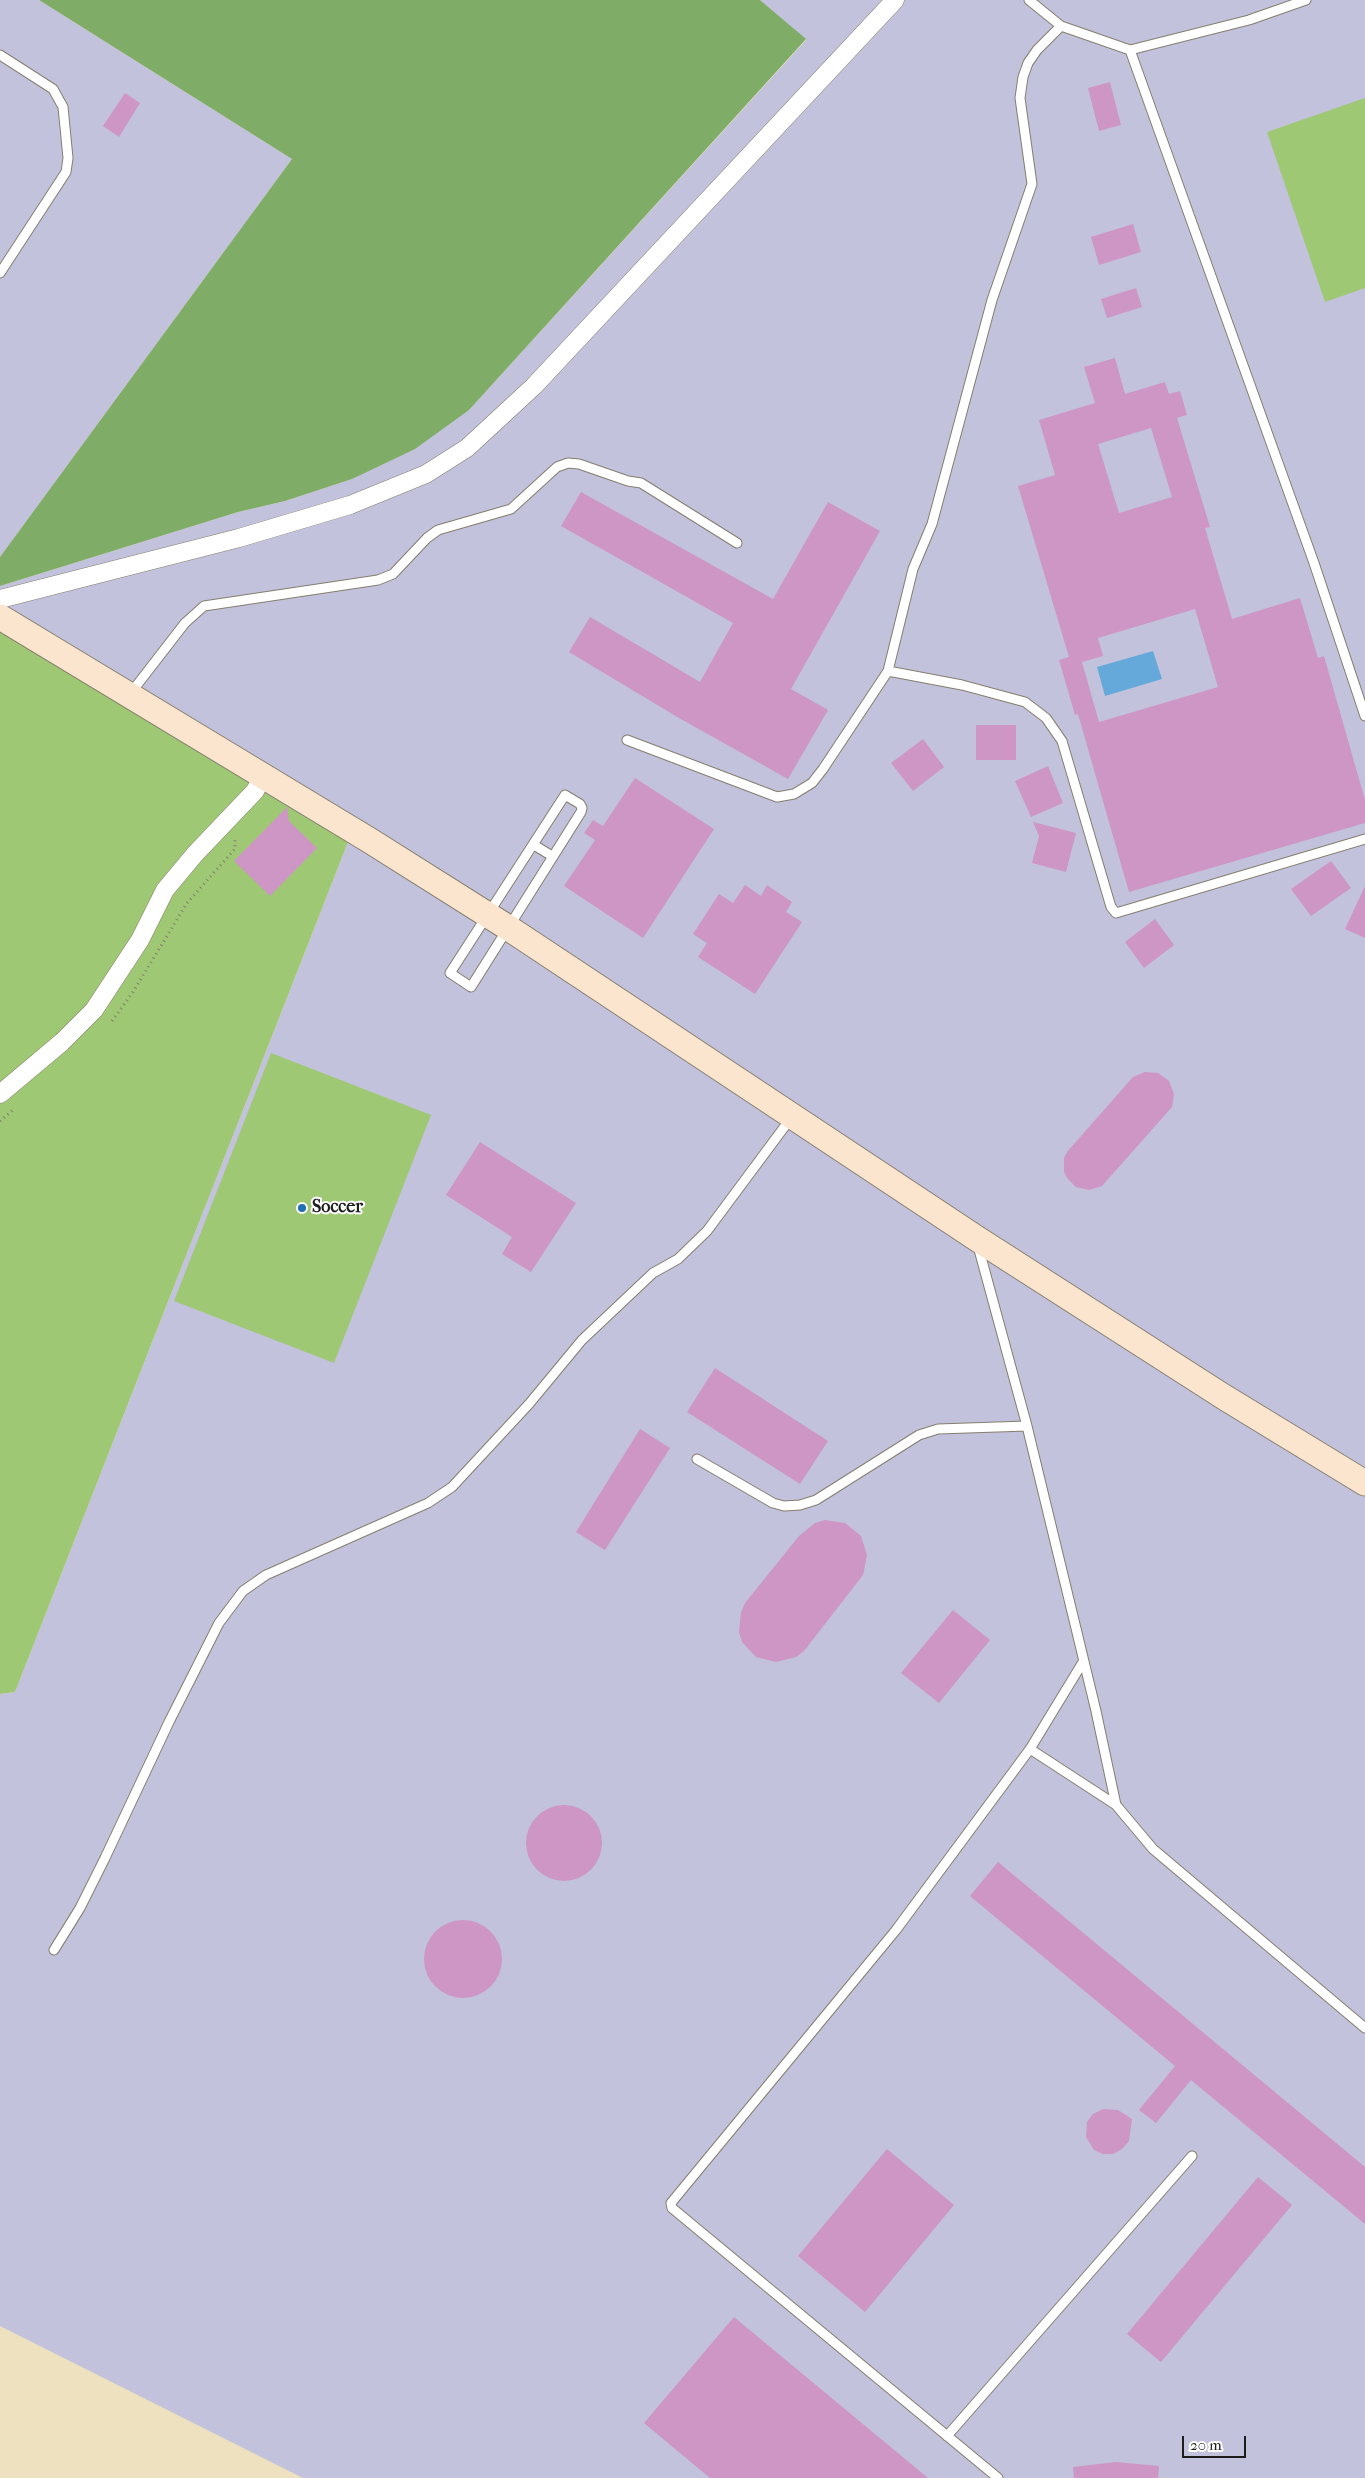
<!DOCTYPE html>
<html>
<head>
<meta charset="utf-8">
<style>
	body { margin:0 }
	#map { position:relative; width:1365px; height:2478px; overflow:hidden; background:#eee1c0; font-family:"IM FELL French Canon",serif }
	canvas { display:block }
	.scale { position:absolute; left:1182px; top:2436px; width:64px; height:22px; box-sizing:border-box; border:2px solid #1c1c1c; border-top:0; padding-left:6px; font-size:15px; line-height:18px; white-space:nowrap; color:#1c1c1c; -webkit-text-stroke:4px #fff; paint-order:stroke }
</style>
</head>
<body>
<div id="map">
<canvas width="1365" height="2478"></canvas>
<div class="scale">20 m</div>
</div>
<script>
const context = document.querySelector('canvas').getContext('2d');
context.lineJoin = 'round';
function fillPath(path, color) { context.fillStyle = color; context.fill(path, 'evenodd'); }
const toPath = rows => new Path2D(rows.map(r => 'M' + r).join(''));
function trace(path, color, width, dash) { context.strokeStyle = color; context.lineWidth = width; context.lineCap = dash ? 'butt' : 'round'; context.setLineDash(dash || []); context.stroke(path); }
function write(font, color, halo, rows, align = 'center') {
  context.font = font + ' "IM FELL French Canon",serif'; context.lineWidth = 4; context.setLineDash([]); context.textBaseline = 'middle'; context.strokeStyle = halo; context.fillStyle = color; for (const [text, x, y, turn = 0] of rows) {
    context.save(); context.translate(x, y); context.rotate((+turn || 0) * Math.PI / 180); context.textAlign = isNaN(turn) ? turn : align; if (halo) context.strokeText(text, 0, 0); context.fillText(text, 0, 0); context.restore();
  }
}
fillPath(toPath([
	[0,0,39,0,292,159,0,557],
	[760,0,1365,0,1365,2478,303,2478,0,2326,0,1694,15,1692,348,842,0,617,0,586,238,512,285,501,352,479,469,410,806,40]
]), '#c2c2dc');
fillPath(toPath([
	[1365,98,1365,288,1325,302,1267,132],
	[0,617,348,842,15,1692,0,1694],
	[271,1053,431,1115,334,1363,174,1301]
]), '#9fc874');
fillPath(toPath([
	[39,0,760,0,806,39,469,410,415,449,352,479,285,501,238,512,0,586,0,557,292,159]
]), '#7fac66');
fillPath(toPath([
	[1153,651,1162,679,1105,696,1097,667]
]), '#65a9da');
fillPath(toPath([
	[1110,82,1121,125,1099,131,1088,88],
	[125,93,140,103,119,137,103,126],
	[1133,224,1141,252,1099,265,1091,237],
	[1136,288,1142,307,1107,318,1101,299],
	[1115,358,1125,394,1165,382,1169,394,1180,391,1187,415,1177,418,1210,527,1205,528,1232,619,1300,598,1318,658,1324,656,1365,800,1365,823,1129,892,1078,714,1075,715,1059,660,1069,657,1018,486,1055,475,1039,420,1095,403,1084,367],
	[1151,428,1172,497,1119,513,1098,444],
	[1195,609,1218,687,1099,722,1082,662,1103,656,1098,638],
	[581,492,773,599,828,502,880,531,791,689,828,710,788,779,679,718,569,652,590,617,700,682,733,623,561,526],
	[976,725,1016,725,1016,760,976,760],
	[923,739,944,767,913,791,891,763],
	[1048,766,1063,803,1031,817,1015,781],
	[635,778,714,829,643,938,564,886,595,840,584,833,593,820,603,826],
	[287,807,289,821,317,848,270,896,234,861],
	[1033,822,1076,833,1066,872,1032,863,1039,836],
	[1331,861,1351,888,1311,916,1291,889],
	[745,885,761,896,767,885,792,902,786,912,802,922,755,994,698,957,707,943,693,934,719,894,733,903],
	[1365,886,1365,938,1345,929],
	[1155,919,1174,945,1144,968,1125,942],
	[1145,1072,1158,1073,1169,1081,1174,1094,1172,1107,1102,1186,1089,1190,1076,1187,1067,1178,1064,1172,1064,1158,1067,1152,1133,1077],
	[480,1142,576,1203,531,1272,502,1254,512,1237,446,1195],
	[715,1368,828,1441,800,1484,687,1412],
	[640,1429,670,1448,605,1550,576,1532],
	[825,1520,845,1523,861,1536,867,1555,863,1575,804,1651,796,1657,776,1662,756,1657,742,1642,739,1632,741,1612,745,1603,799,1536,815,1523],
	[953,1610,990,1640,939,1703,901,1673],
	'526 1843a38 38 0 1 1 76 0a38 38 0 1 1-76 0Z',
	[998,1862,1365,2167,1365,2224,1191,2080,1156,2123,1139,2110,1175,2066,970,1896],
	'424 1959a39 39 0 1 1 78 0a39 39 0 1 1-78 0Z',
	[1103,2109,1118,2110,1132,2119,1129,2141,1122,2149,1113,2154,1103,2154,1094,2150,1086,2137,1087,2122,1093,2114],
	[887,2149,954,2205,865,2312,798,2256],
	[1258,2177,1292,2205,1161,2362,1127,2334],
	[734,2317,928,2478,710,2478,644,2423],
	[1116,2462,1159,2466,1158,2478,1074,2478,1073,2467]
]), '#cd96c4');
const lane = toPath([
	[1029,0,1061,26,1130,50,1249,20,1306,0],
	[1130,50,1314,563,1365,716],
	[0,55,53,89,63,107,68,158,66,172,0,273],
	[888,671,962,685,1025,702,1046,718,1062,741,1111,907,1116,913,1365,839],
	[130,694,185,623,204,606,378,580,393,574,427,538,438,530,511,509,557,467,568,463,579,464,628,481,641,483,737,543],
	[627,740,777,797,794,794,812,783,823,769,888,671,913,569,932,524,992,300,1032,184,1020,98,1023,77,1028,63,1037,50,1061,26],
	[565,795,580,804,582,808,581,812,471,987,450,973,565,795],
	[534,845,552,856],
	[978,1246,1027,1426,1096,1711,1116,1805],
	[697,1459,773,1503,784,1506,800,1505,816,1500,919,1435,938,1429,1027,1426],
	[1030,1749,1116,1805,1153,1849,1365,2028],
	[54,1950,80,1908,105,1858,169,1722,219,1623,243,1591,266,1575,428,1503,452,1487,529,1404,582,1340,653,1273,678,1259,707,1231,791,1118],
	[947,2436,1192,2156],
	[998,2478,672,2208,671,2203,896,1930,1030,1749,1083,1662]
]);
const street = toPath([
	[0,599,239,538,350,505,426,474,467,448,534,386,895,0],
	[0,1094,62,1042,94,1010,140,940,165,890,195,854,255,791,263,776]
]);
const secondary = toPath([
	[0,617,369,840,507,927,976,1238,1224,1397,1365,1483]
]);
trace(lane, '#857e6e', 11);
trace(street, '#857e6e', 19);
trace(secondary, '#857e6e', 27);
trace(toPath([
	[112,1021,133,992,187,903,235,849,235,840],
	[0,1121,13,1110]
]), '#857e6e', 3, [1, 4]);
trace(lane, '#fff', 9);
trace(street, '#fff', 18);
trace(secondary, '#fbe5cf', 25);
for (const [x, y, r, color] of [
	[302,1208,5,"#1f6fb2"]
]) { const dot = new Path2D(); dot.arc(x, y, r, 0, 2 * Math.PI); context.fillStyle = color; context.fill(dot); trace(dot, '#fff', 2); }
write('bold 18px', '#1c1c1c', '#fff', [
	["Soccer",312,1208]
], 'left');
</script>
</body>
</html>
